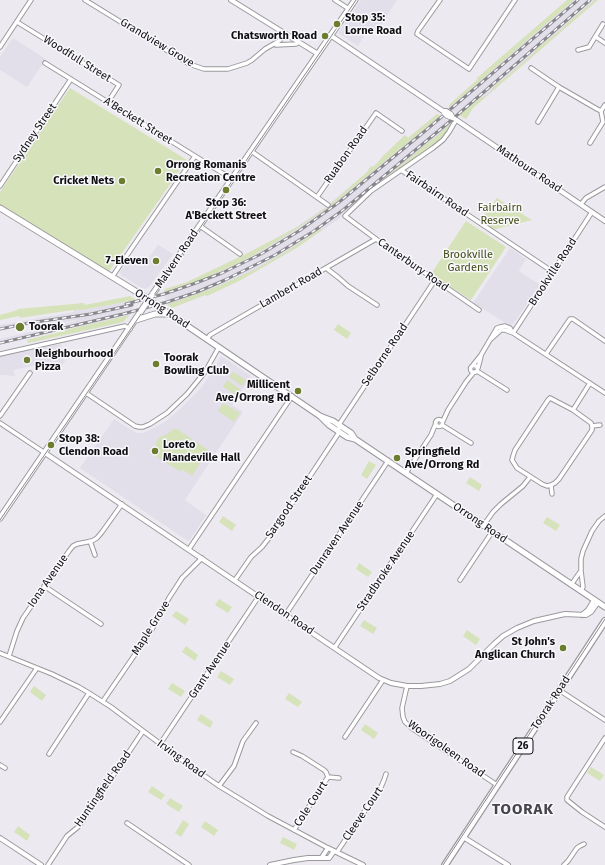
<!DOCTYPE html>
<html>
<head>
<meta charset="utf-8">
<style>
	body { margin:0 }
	canvas { display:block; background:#eceaf0 }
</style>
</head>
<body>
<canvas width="605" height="865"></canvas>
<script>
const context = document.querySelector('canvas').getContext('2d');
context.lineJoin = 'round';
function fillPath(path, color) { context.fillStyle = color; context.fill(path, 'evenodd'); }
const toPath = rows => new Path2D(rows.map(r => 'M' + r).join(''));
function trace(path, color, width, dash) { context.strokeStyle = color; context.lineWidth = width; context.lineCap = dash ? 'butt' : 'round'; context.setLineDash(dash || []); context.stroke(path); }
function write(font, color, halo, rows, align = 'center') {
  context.font = font + ' "Fira Sans",sans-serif'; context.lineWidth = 3; context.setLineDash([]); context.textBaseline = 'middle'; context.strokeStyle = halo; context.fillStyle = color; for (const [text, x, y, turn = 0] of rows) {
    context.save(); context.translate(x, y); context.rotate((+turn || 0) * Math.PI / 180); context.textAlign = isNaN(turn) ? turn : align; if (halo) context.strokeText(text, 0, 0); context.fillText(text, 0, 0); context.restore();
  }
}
fillPath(toPath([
	[361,0,397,0,376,33,368,29,358,46,338,33],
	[567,0,598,0,473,108,466,119,449,108,449,105,478,79,477,78],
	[13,38,46,59,27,87,0,70,0,57],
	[437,114,451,123,449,130,441,139,432,146,370,190,347,211,345,210,343,212,343,213,340,218,298,247,241,280,207,296,205,295,172,308,167,304,163,292,165,289,185,283,248,253,297,227,325,207,326,208,329,204,367,172,371,166,373,167,379,161,383,156,405,135,408,138],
	[158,245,173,254,149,287,145,289,142,288,121,275,120,272,129,260,142,267],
	[510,248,526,259,519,271,540,285,513,324,511,326,473,303],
	[135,300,130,315,78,327,77,325,0,344,0,339,76,321,76,320,63,323,63,320,75,318,75,317,28,324,0,329,0,325,74,312,76,310,79,309,81,310,104,306],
	[61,344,65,361,60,369,53,370,50,362,14,370,15,376,0,375,0,356],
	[221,356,251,376,232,405,243,412,185,500,206,515,190,540,188,541,80,468,114,419,133,431,138,433,143,433,156,427,166,421,179,410,201,388,215,367]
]), '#e2deea');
fillPath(toPath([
	[567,0,574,0,553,18,547,23,449,108,449,105,478,79,477,78],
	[595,0,598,0,473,108,466,119,459,115,480,98,486,96,492,90,494,86,506,77,534,53,536,49,563,28,566,24],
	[70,88,187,160,108,273,0,208,0,192],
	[437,114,440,116,331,206,298,228,266,248,239,263,200,280,163,293,165,289,185,283,248,253,297,227,326,208,367,172,371,166,373,167,379,161,383,156,405,135,408,138],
	[450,124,451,124,449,130,441,139,432,146,375,186,376,185,386,177,413,155,414,155,416,152,434,138],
	[497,198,532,220,492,230,480,221],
	[466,221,506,247,471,300,431,274],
	[320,229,322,230,298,247,241,280,207,296,205,295,172,308,167,304,178,301,221,285,254,270,287,251],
	[130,296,135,299,135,300,104,306,81,310,79,309,76,310,74,312,74,310,59,312,20,318,19,316,0,320,0,315,18,310,18,309,84,303,85,305],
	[130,315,123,322,119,323,28,343,27,340,56,333,66,330,78,327],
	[338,324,351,333,347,339,334,330],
	[233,372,246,380,242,386,229,377],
	[227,380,240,389,236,395,223,387],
	[223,403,240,413,234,422,218,411],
	[174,429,177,429,208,450,192,476,182,469,181,472,154,455,156,443,158,439,160,437,167,434],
	[369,461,376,465,367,479,361,475],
	[470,477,482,485,479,491,466,483],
	[223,516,236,525,232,531,219,522],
	[547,517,560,525,556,531,543,523],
	[359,563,372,572,368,577,356,569],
	[219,599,232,607,228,613,215,605],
	[176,611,189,619,185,625,172,616],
	[364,620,377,628,373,634,360,626],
	[467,630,480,639,476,645,463,636],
	[186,646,198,655,195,661,182,652],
	[221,671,234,679,230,685,217,677],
	[172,683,185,691,181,697,168,689],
	[34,686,46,695,42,701,30,692],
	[289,693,302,702,298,707,285,699],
	[201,714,213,722,210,728,197,720],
	[365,724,378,733,374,739,361,730],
	[591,767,604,775,600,781,587,773],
	[152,786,165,795,161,800,148,792],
	[170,798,183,806,179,812,166,804],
	[183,820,189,824,181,837,175,833],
	[205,821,218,830,214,836,201,827],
	[18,826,30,835,27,841,14,832],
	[283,837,297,844,294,850,280,843]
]), '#d6e2b9');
const minor = toPath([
	[85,0,189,64,204,69,228,69,247,63,252,60,265,49,279,41,286,34],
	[335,0,349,9],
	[440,0,418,31,417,34,469,69,515,0],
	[17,22,119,85,108,102],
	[596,37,605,43],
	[276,45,296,44,299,42],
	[0,47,31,0],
	[578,50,589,47,603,24],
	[45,63,232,179],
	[531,68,559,87,597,109,601,111],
	[456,120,449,132,443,140,433,148,371,191,347,214,345,216,376,239,479,310],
	[538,122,559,87],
	[590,143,603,122,601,111,605,105],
	[251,151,328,205],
	[401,170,553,272],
	[0,186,71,79],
	[317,197,376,113,402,131],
	[581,204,586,198,605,187],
	[200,226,240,254],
	[326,268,339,278,348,286,377,305],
	[112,277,195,156],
	[513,333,592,212],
	[207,339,210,335,215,332,376,239],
	[491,339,501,330,505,330,513,333,605,393],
	[0,354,125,326,130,329],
	[546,354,570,319,573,319,605,341],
	[473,365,481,355,497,328,500,327,505,326,510,328,512,332],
	'470.5 369a3.5 3.5 0 1 1 7 0a3.5 3.5 0 1 1-7 0Z',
	[478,368,481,356],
	[477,371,507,390],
	[86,393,135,426,139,427,143,427,150,424,167,413,187,394,205,372,219,347],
	[550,398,573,410,591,423,592,426,592,430,588,436,559,479,555,483,551,485,547,486,542,484,517,468,512,460,513,456,515,450,548,400,550,398],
	[573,410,590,383],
	[0,416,30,373],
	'435.5 423a3.5 3.5 0 1 1 7 0a3.5 3.5 0 1 1-7 0Z',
	[443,421,448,410,466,382,474,372],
	[0,423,45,453],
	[442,425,471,443],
	[592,426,600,425],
	[406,473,431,435,436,423],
	[551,485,552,494],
	[483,526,493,512,501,504,523,486,530,477],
	[90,541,95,555],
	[189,549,292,396],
	[235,580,251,557,262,547,269,538,338,434,340,423,435,280],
	[460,580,492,532],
	[571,585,580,572],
	[44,586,101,624],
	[581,591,583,587,581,571,581,559,583,551,592,531,599,521,605,516],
	[286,614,388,461],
	[335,647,437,494],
	[0,653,52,674,79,687,89,693,111,707,186,763,219,786,268,816,328,848],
	[9,656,17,631,23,618,69,551,73,546,77,544,92,541,97,538,102,532,122,504],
	[407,686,402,708,403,717,405,722,413,729,497,785],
	[559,690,605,720],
	[103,701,151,631,169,598,182,578,202,558],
	[0,722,37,668],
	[345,737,383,680],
	[605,738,567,797,567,800,582,812,605,827],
	[160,744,259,596],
	[293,752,302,756,324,770,326,772,328,777],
	[49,754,89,693],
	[0,765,5,768],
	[219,786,234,766,243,741,256,723],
	[127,823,189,865],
	[294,830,328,777,339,778],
	[337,852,381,787,384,780,386,774],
	[48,865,67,836,78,827,82,822,143,731],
	[564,865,568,861,577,848,580,846,584,844]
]);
const tertiary = toPath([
	[231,0,318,54],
	[330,35,443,111,446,111],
	[455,119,605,221],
	[45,453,379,678,391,683,407,686,421,686,440,684,450,681,469,669,494,644,503,636,517,628,534,621,565,614,586,615,591,612,598,602],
	[582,615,588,610,594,600],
	[463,837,508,865],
	[0,838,41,865],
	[322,857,328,848,363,865],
	[270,865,294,860,308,858,329,858,334,851]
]);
const secondary = toPath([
	[0,208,145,297],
	[152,295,355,0],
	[158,306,320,416,333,421,351,433,355,439],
	[136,320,155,314,167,314],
	[320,416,329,425,347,437,355,439,605,607],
	[0,518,141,311]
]);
const primary = toPath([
	[445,865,605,621]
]);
trace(minor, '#9b999e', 5.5);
trace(tertiary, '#9b999e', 6);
trace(secondary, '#9b999e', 7);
trace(primary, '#9b999e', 8);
trace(minor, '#fff', 3.5);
trace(tertiary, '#fff', 4);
trace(secondary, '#fff', 5);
trace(primary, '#fff', 5.5);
trace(toPath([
	[0,520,356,0],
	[443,865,605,619]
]), '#88878b', 1);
const rail = toPath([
	[126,304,164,294,193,284,222,273,261,254,299,231,338,203,425,131,578,0],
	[0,329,29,323,91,314,132,305],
	[0,343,123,314,167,302,197,292,225,280,275,255,314,231,343,210,448,123,590,0]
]);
trace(rail, '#88878b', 3);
trace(rail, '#f9f8fd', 1.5, [4.5]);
const tertiaryBridge = toPath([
	[446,111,451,114,453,118,455,119],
	[444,113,447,116,453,118]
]);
const secondaryBridge = toPath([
	[145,297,158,306],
	[141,311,152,295]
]);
trace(tertiaryBridge, '#9b999e', 6, []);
trace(secondaryBridge, '#9b999e', 7, []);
trace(tertiaryBridge, '#fff', 4);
trace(secondaryBridge, '#fff', 5);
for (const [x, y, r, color] of [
	[337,24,4,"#6c7e2e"],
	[325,36,4,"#6c7e2e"],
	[158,171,4,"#6c7e2e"],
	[122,181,4,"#6c7e2e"],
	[226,190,4,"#6c7e2e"],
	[156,261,4,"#6c7e2e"],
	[20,327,5,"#6c7e2e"],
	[27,360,4,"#6c7e2e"],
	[156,364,4,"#6c7e2e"],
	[298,391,4,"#6c7e2e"],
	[51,445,4,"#6c7e2e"],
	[155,451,4,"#6c7e2e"],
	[397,458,4,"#6c7e2e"],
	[563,648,4,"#6c7e2e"]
]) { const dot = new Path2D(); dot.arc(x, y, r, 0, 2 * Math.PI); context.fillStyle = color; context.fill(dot); trace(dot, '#f9f8fd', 1.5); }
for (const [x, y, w] of [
	[523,746,20]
]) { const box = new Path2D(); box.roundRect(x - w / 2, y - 8, w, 16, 3); context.fillStyle = '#f9f8fd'; context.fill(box); trace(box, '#100f11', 1); }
write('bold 10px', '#100f11', null, [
	["26",523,746]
]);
write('bold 11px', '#100f11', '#f9f8fd', [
	["Stop 35:",345,18],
	["Lorne Road",345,31],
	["Chatsworth Road",317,36,"right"],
	["Orrong Romanis",166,165],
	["Recreation Centre",166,178],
	["Cricket Nets",114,181,"right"],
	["Stop 36:",226,203,"center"],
	["A'Beckett Street",226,216,"center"],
	["7-Eleven",148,261,"right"],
	["Toorak",29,327],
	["Neighbourhood",35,354],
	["Pizza",35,367],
	["Toorak",164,358],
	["Bowling Club",164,371],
	["Millicent",290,385,"right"],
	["Ave/Orrong Rd",290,398,"right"],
	["Stop 38:",59,439],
	["Clendon Road",59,452],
	["Loreto",163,445],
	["Mandeville Hall",163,458],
	["Springfield",405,452],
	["Ave/Orrong Rd",405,465],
	["St John's",555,642,"right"],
	["Anglican Church",555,655,"right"]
], 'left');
write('11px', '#100f11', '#f9f8fd', [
	["Grandview Grove",157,43,31],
	["Woodfull Street",77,59,32],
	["A'Beckett Street",138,121,32],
	["Sydney Street",35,133,-56],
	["Ruabon Road",346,155,-55],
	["Mathoura Road",529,169,34],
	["Fairbairn Road",437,194,34],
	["Malvern Road",177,259,-56],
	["Canterbury Road",413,265,35],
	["Brookville Road",553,272,-57],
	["Lambert Road",291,288,-30],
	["Orrong Road",162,309,33],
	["Selborne Road",385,355,-56],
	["Sargood Street",289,507,-56],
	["Orrong Road",480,523,34],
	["Dunraven Avenue",337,538,-56],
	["Stradbroke Avenue",386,571,-56],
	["Iona Avenue",48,581,-55],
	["Clendon Road",284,613,34],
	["Maple Grove",151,628,-58],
	["Grant Avenue",210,670,-56],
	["Toorak Road",551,703,-57],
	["Woorigoleen Road",446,749,35],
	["Irving Road",181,759,36],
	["Huntingfield Road",103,789,-55],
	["Cole Court",311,804,-57],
	["Cleeve Court",363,814,-56]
]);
write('11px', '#404c12', '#f9f8fd', [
	["Fairbairn",500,208],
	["Reserve",500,221],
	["Brookville",468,255],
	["Gardens",468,268]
]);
context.letterSpacing = '1px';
write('bold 15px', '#464549', '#f9f8fd', [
	["TOORAK",523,810]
]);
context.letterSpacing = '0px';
</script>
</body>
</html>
